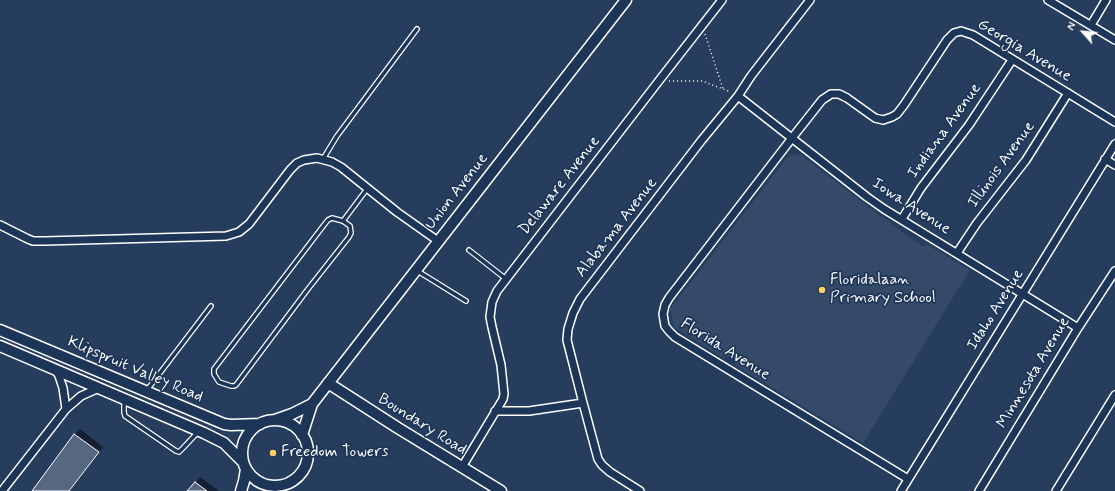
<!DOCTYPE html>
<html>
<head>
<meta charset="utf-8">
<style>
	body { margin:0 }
	#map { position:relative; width:1115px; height:491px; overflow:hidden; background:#263d5e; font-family:Mynerve,sans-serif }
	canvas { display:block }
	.north { position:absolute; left:1063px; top:12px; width:40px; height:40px; -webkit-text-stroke:3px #1d3557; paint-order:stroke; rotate:297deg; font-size:11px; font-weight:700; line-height:16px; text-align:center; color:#fff }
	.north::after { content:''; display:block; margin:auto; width:14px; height:18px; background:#fff; clip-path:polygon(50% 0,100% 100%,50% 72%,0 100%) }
</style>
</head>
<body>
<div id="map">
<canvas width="1115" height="491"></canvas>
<div class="north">N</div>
</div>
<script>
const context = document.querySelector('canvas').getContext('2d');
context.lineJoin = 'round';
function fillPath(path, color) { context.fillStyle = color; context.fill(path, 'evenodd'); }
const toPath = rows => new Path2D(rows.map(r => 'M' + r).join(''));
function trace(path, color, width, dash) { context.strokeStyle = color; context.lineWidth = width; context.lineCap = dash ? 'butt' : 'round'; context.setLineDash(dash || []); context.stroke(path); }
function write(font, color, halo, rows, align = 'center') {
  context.font = font + ' Mynerve,sans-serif'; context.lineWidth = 3.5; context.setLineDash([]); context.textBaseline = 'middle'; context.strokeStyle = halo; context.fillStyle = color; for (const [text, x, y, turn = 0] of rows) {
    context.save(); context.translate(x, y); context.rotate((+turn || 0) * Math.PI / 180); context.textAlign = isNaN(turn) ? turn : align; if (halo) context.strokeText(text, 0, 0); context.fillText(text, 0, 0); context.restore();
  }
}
fillPath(toPath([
	[800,154,879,215,892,223,892,225,922,246,928,245,970,270,863,443,735,365,734,359,731,357,723,358,674,327,670,309,789,155]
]), '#344a68');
fillPath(toPath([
	[80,429,103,447,70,491,33,491,75,434],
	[200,477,219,491,189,491]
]), '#0007');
const building = toPath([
	[74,434,99,452,69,491,32,491,74,434],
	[195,482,207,491,187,491,195,482]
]);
fillPath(building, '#556781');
trace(building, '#fff', 1);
const lane = toPath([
	[323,159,337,136,417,29],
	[343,221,332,218,328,220,324,225,214,369,214,374,219,382,231,386,234,386,236,385,308,289,349,237,351,233,350,226,343,221,367,189],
	[469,250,506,279],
	[416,270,466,301],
	[147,390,211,306],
	[124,401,124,412,125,416,176,451,179,452,183,448,198,432]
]);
const street = toPath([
	[1048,0,1115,40],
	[1091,25,1106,0],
	[738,96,867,197,884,209,1078,328],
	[1105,159,1115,165],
	[902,219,921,188,969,125,1012,60],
	[0,225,28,239,33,241,45,241,226,236,239,232,249,224,290,170,297,163,304,160,317,158,332,162,341,167,397,212,438,241],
	[957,253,977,223,1026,160,1068,93],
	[56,370,59,376,63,388,66,409],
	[495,411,529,411,583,403],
	[462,467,503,399,504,394,501,365,492,327,490,317,492,302,497,291,658,82,722,0],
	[908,479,675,337,669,331,665,326,663,314,665,305,669,298,792,138,822,100,831,94,839,94,847,98,875,118,883,120,892,117,897,114,904,105,947,40,954,33,961,31,973,35,1115,122],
	[2,491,66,409,81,396,99,388],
	[640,491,610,472,602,465,598,459,583,403,567,340,568,329,573,313,580,299,701,141,738,96,751,76,810,0],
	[901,491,1115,144],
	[979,491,1078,328,1115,271],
	[1056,491,1115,395]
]);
const secondary = toPath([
	[0,330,224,424,231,425,260,424],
	[0,346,204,433,224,443,243,462],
	[328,383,398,428,501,491],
	[275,420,292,414,312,404],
	'242 453a33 33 0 1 1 66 0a33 33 0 1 1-66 0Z',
	[302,435,312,404,626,0],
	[241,491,244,481,246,469]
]);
trace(lane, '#fff', 6);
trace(street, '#fff', 10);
trace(secondary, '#fff', 13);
trace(toPath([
	[705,34,723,89],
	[669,81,702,81,731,92]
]), '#fff', 1.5, [1, 3]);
trace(lane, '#1d3557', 3.5);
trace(street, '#1d3557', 7);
trace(secondary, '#1d3557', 10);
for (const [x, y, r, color] of [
	[822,290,4,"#ffd166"],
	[273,453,4,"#ffd166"]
]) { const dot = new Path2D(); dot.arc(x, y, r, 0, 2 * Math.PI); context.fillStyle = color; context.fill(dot); trace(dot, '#1d3557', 1.5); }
write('16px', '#fff', '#1d3557', [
	["Georgia Avenue",1024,51,31],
	["Indiana Avenue",945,131,-54],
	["Illinois Avenue",1002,165,-54],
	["Delaware Avenue",560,186,-52],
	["Union Avenue",457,192,-52],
	["Iowa Avenue",911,207,33],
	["Alabama Avenue",617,228,-52],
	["Idaho Avenue",996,310,-58],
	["Florida Avenue",725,350,32],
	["Klipspruit Valley Road",135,370,23],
	["Minnesota Avenue",1034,373,-59],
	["Boundary Road",422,425,32]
]);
write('16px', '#fff', '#1d3557', [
	["Floridalaan",830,281],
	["Primary School",830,299],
	["Freedom Towers",281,453]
], 'left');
</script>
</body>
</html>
